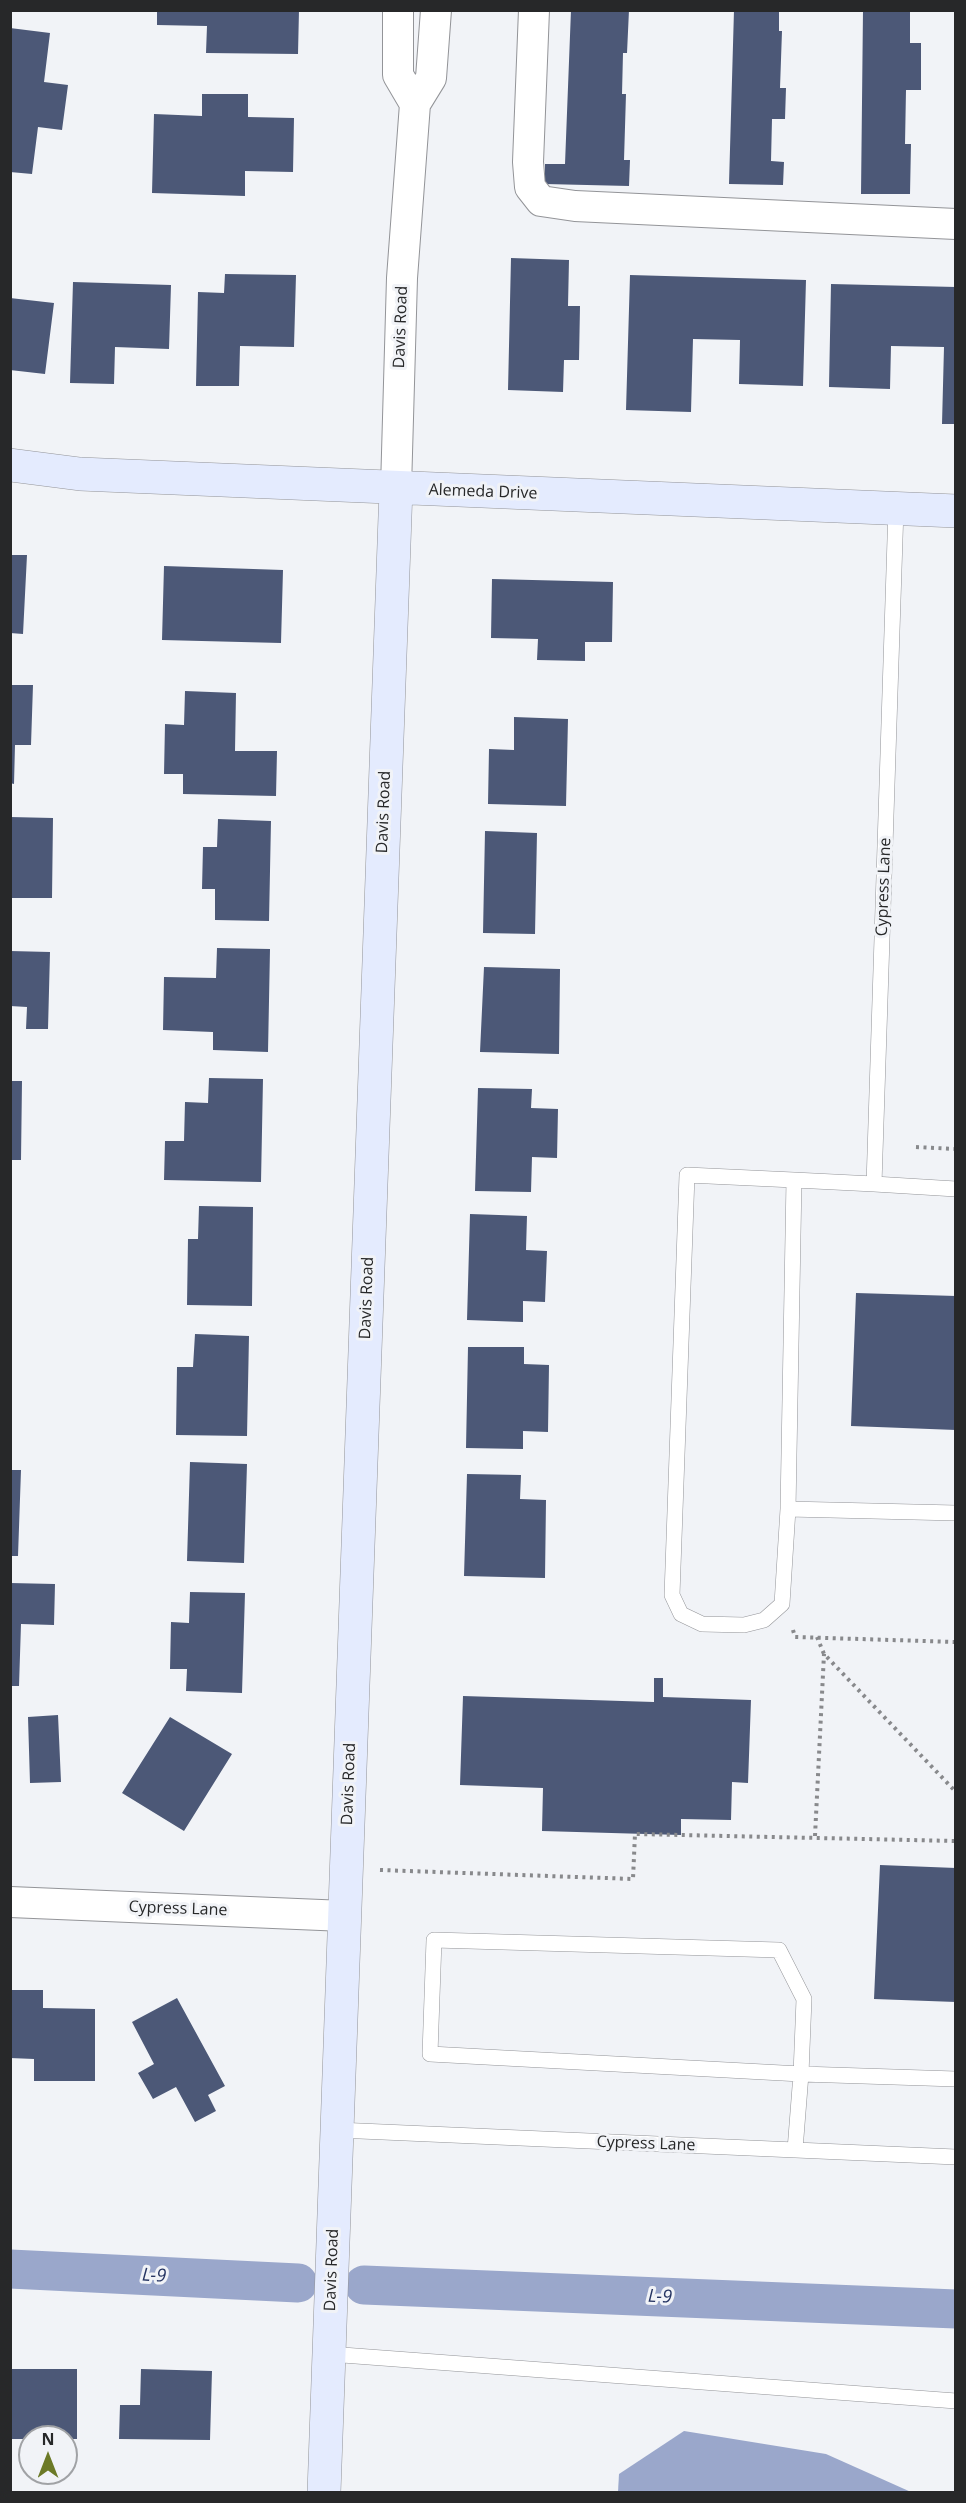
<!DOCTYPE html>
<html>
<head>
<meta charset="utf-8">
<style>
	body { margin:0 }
	#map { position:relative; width:966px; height:2503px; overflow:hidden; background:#f1f3f7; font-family:"Open Sans",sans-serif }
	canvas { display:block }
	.frame { position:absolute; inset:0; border:12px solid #272829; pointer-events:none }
	.north { position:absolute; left:18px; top:2425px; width:60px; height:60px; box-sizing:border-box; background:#f1f3f7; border:2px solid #a0a2a5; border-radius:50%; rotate:0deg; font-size:16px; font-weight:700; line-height:24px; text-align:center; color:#272829 }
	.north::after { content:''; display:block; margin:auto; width:21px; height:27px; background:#6c7a27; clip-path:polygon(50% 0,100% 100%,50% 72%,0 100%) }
</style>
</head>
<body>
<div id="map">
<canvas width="966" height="2503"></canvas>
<div class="frame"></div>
<div class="north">N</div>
</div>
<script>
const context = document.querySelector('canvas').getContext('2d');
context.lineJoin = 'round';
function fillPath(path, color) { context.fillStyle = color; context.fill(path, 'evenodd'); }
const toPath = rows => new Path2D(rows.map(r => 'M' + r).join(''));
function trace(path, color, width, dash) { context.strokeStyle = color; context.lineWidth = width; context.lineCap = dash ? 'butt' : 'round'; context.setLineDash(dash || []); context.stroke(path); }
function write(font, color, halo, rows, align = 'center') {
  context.font = font + ' "Open Sans",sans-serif'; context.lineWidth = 6; context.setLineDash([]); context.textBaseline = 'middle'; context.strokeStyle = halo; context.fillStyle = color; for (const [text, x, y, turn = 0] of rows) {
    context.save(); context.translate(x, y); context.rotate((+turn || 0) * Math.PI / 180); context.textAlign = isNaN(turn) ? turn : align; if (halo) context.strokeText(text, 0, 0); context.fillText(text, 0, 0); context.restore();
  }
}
fillPath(toPath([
	[684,2431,826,2454,911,2492,618,2492,619,2474]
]), '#9aa7cb');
trace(toPath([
	[10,2269,298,2283],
	[364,2285,956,2309]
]), '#9aa7cb', 39);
fillPath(toPath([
	[157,10,299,10,298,54,206,53,207,26,157,25],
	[571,10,629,10,627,53,623,53,622,94,626,94,624,160,630,160,629,186,545,184,545,164,565,164],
	[734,10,779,10,779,31,782,31,780,88,786,88,785,119,772,119,771,161,784,162,783,185,729,184],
	[863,10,910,10,910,43,921,43,921,90,906,90,905,144,911,144,910,194,861,194],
	[10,28,50,33,44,82,68,85,62,130,38,127,32,174,10,172],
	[202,94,248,94,248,117,294,118,293,172,245,171,245,196,152,193,154,114,202,116],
	[511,258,569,260,568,306,580,306,579,360,564,360,563,392,508,390],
	[225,274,296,275,294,347,240,346,239,386,196,386,198,292,224,293],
	[630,275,806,280,803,386,739,384,740,340,693,339,691,412,626,410],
	[73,282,171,285,169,349,115,347,114,384,70,383],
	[831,284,956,287,956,424,942,424,944,347,891,346,890,389,829,387],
	[10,298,54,303,45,374,10,370],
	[10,555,27,555,23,634,10,633],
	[164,566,283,570,281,643,162,640],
	[492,579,613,582,612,642,585,642,585,661,537,660,538,639,491,638],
	[10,685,33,685,31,745,15,745,14,784,10,783],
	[185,691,236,693,235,751,277,751,276,796,183,794,183,774,164,774,165,724,184,725],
	[514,717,568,719,566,806,488,804,489,749,514,750],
	[10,817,53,818,52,898,10,898],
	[218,819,271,821,269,921,215,920,215,889,202,889,203,847,217,847],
	[485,831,537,833,535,934,483,933],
	[217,948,270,949,268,1052,213,1050,213,1032,163,1030,164,977,216,978],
	[10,951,50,952,48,1029,26,1029,27,1007,10,1006],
	[484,967,560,969,559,1054,480,1052],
	[209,1078,263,1079,261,1182,164,1180,165,1141,184,1141,185,1102,208,1103],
	[10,1081,22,1081,21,1160,10,1160],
	[478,1088,532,1089,531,1108,558,1109,557,1158,532,1157,531,1192,475,1191],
	[199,1206,253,1207,252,1306,187,1305,188,1239,198,1239],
	[470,1214,527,1216,526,1250,547,1251,545,1302,523,1301,523,1322,467,1320],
	[856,1293,956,1296,956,1430,851,1426],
	[195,1334,249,1336,247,1436,176,1435,177,1367,193,1367],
	[468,1347,524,1347,524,1364,549,1365,548,1432,523,1431,523,1449,466,1448],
	[190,1462,247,1464,244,1563,187,1561],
	[10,1470,21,1470,18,1556,10,1556],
	[467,1474,521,1475,520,1499,546,1500,545,1578,464,1576],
	[10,1583,55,1584,54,1625,21,1624,19,1686,10,1686],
	[190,1592,245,1593,242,1693,186,1691,187,1669,170,1669,171,1622,189,1623],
	[654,1678,663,1678,663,1697,751,1700,748,1783,732,1782,731,1820,681,1819,681,1835,542,1831,543,1788,460,1785,463,1696,654,1702],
	[58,1715,61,1782,30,1783,28,1717],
	[170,1717,232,1754,184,1831,122,1793],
	[880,1865,956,1868,956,2002,874,1999],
	[10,1990,43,1990,43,2008,95,2009,95,2081,34,2081,34,2059,10,2058],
	[177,1998,225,2086,208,2095,216,2111,195,2122,176,2087,153,2099,138,2073,154,2064,132,2022],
	[10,2369,77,2369,77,2439,10,2439],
	[141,2369,212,2371,210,2440,119,2439,120,2405,140,2405]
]), '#4c5877');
const lane = toPath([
	[896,508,874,1184,956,1189],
	[794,1180,788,1509,782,1604,764,1620,744,1625,702,1624,681,1614,672,1595,687,1175,794,1180,874,1184],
	[788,1509,956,1513],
	[337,2130,956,2157],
	[795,2150,801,2074,804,1999,779,1950,434,1940,430,2054,801,2074,956,2079],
	[329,2354,956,2401]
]);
const street = toPath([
	[398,10,398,75,415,104],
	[534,10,528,162,530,187,541,201,575,206,956,224],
	[396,488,402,278,415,104,431,78,436,10],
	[10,1902,345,1916]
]);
const secondary = toPath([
	[10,465,80,474,956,511],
	[324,2492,396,488]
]);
trace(lane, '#939498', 16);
trace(street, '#939498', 32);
trace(secondary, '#939498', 34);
trace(toPath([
	[916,1147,956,1149],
	[793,1630,795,1637,956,1642],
	[817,1637,824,1654,956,1792],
	[815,1836,824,1654],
	[380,1870,633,1879,635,1834,956,1841]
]), '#88898c', 4, [3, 4.5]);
trace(lane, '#fff', 15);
trace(street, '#fff', 30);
trace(secondary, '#e4ebfe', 33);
write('16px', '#272829', '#f1f3f7', [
	["Davis Road",401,327,-88],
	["Alemeda Drive",483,492,2],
	["Davis Road",384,812,-88],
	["Cypress Lane",884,887,-88],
	["Davis Road",367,1298,-88],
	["Davis Road",349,1784,-88],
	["Cypress Lane",178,1909,2],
	["Cypress Lane",646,2144,2],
	["Davis Road",332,2270,-88]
]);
write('italic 18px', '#253462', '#f1f3f7', [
	["L-9",154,2276,3],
	["L-9",660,2297,2]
]);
</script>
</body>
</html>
